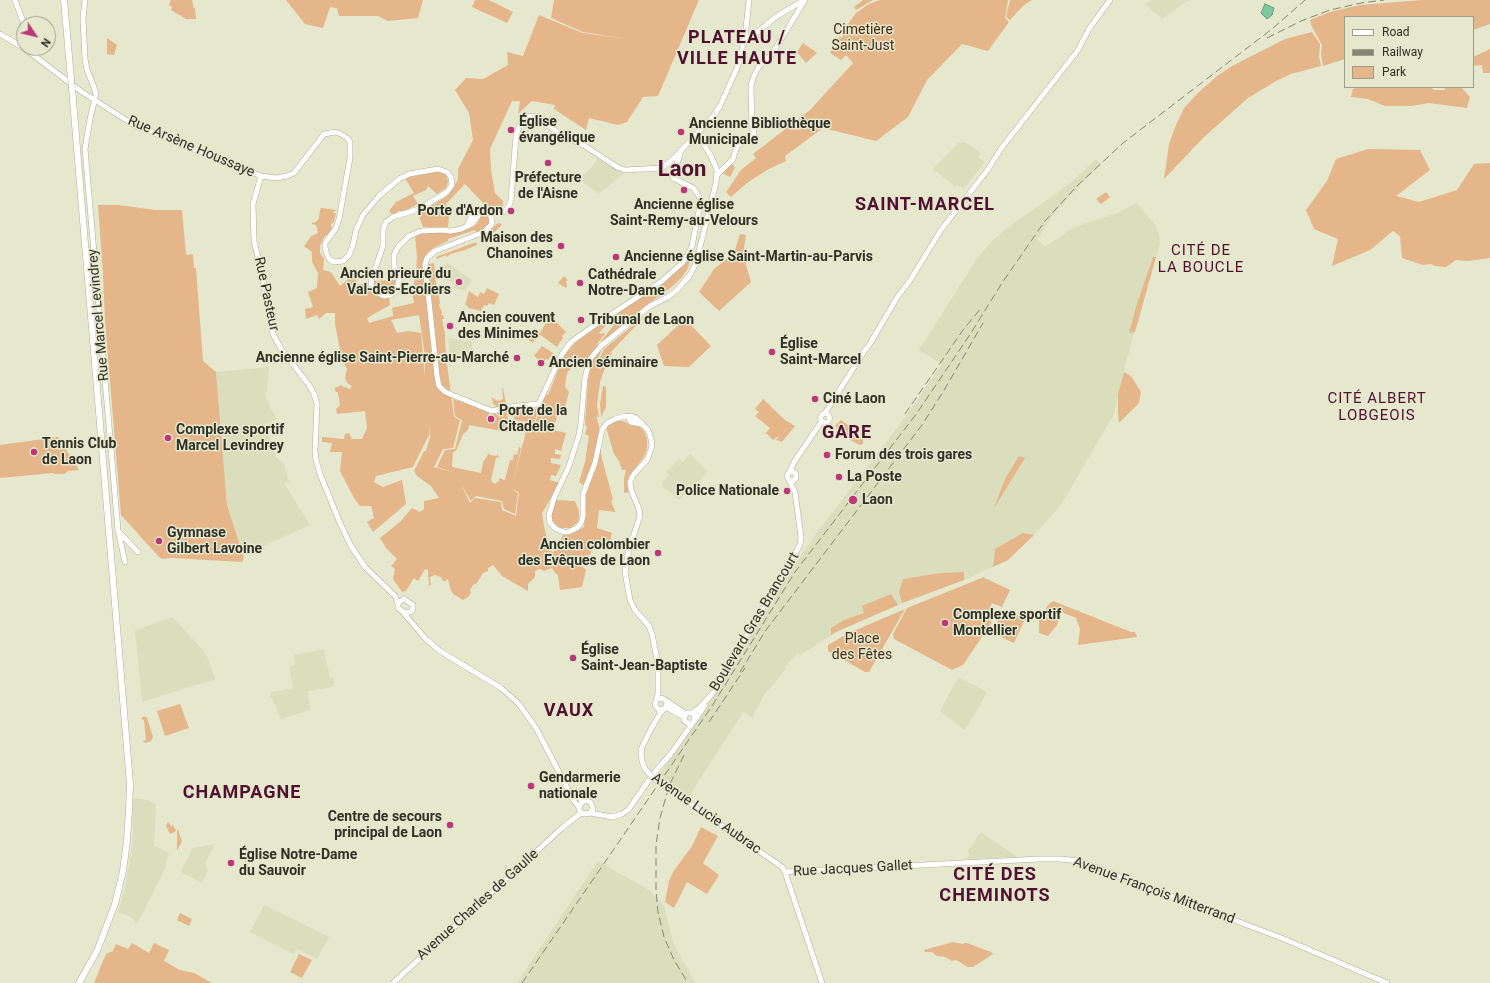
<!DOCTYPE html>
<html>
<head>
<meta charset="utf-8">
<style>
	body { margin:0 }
	#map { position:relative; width:1490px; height:983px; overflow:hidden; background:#e5e8cd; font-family:Roboto,sans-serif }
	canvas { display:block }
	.legend { position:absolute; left:1344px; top:16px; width:130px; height:72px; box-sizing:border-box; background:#e5e8cd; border:1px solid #9c9e8a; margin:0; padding:5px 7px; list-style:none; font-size:12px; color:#2f3026 }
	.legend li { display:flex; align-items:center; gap:8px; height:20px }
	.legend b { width:20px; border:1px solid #9c9e8a }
	.north { position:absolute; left:16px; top:16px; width:40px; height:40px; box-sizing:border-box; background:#e5e8cd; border:1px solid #9c9e8a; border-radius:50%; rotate:125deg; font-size:11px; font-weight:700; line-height:16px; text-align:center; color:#2f3026 }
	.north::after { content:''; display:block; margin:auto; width:14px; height:18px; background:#bd3778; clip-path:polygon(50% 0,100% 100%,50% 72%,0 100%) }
</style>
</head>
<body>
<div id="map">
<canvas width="1490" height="983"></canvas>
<ul class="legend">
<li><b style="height:5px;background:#fff"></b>Road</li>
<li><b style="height:5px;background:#848674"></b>Railway</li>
<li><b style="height:11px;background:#e5b689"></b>Park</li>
</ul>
<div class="north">N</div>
</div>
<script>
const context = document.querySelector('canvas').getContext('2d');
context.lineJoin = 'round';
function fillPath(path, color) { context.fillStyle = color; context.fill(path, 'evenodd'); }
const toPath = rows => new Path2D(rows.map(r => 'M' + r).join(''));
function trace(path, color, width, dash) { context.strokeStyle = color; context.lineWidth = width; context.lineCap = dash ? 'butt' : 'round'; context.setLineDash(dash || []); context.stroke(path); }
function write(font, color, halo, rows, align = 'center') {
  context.font = font + ' Roboto,sans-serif'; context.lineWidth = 3; context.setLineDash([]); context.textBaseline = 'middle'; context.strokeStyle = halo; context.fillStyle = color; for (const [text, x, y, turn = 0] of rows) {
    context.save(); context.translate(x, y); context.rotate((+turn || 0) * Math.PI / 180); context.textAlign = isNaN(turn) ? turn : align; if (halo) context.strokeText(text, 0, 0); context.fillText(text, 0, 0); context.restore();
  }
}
fillPath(toPath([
	[1151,0,1189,0,1162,19,1145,4],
	[965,142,981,153,978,157,985,162,964,189,958,185,956,187,933,169,959,143],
	[598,158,624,173,599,194,579,179,592,167],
	[1096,159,1101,164,1076,189,1051,218,1037,240,1046,246,1073,228,1117,213,1136,203,1155,224,1159,234,1160,244,1126,362,1114,414,1061,505,1034,535,1008,560,964,580,898,605,838,631,807,651,800,655,798,653,785,667,786,668,774,684,765,693,752,718,743,712,688,798,658,777,712,699,791,571,816,534,900,424,942,364,919,350,976,260,993,240,1011,225,1068,185],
	[446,263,452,266,472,280,465,290,454,288,454,283,440,277],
	[448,338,473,342,471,356,449,352],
	[269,367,267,392,265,394,271,409,277,419,266,424,272,447,274,447,276,457,284,464,289,482,284,483,310,525,248,553,247,546,240,548,227,505,216,372],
	[690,454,708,472,698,482,692,484,689,490,679,500,662,486,663,484,662,483,669,475,666,472,679,459,683,462],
	[172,617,202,649,208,658,215,679,142,702,135,631],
	[324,649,330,678,334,677,333,687,308,691,310,710,281,719,272,698,269,698,272,692,293,688,289,667,295,665,294,655],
	[958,677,987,692,975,714,964,730,940,711],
	[132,798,147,800,156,804,154,846,169,853,166,861,166,866,137,924,132,918,118,912,125,889,132,846,133,828],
	[982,833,1016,856,1016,857,967,859,970,853,967,852,979,834],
	[215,844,205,863,208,870,202,883,181,872,193,848],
	[598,861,649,890,664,906,673,942,695,983,517,983],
	[264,905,329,937,317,959,297,949,294,954,250,932]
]), '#dbdebc');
fillPath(toPath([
	[171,0,192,0,194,8,195,8,196,19,186,19,171,10,172,7,169,5],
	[286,0,423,0,418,18,388,21,378,16,339,16,337,8,330,7,323,28,305,24],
	[475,0,489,0,513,12,507,23,472,7],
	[554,0,699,0,658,96,643,97,627,122,618,125,589,118,586,130,554,109,555,105,532,101,518,114,520,101,512,101,490,149,491,170,495,193,503,201,503,207,500,210,484,204,465,184,446,204,449,217,448,227,423,227,418,213,446,197,458,180,458,169,473,140,469,113,455,90,466,78,483,79,508,65,507,52,523,56,539,15,583,33,626,39,583,32,551,18],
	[863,0,873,0,856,10,854,7],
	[880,0,1008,0,1005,18,1009,22,988,51,962,44,927,80,908,117,876,141,823,128,785,156,786,161,767,170,747,183,731,197,726,192,741,170,756,158,753,154,810,110,853,63,846,55,841,60,830,53,839,37,842,38,843,34,842,32,856,13,869,4],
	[1010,0,1032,0,1024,5,1010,20,1006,17],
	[1422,0,1490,0,1490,24,1473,30,1473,17,1345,17,1345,59,1323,66,1321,54,1322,45,1311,25,1310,20,1330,12,1360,5],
	[1312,32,1320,44,1319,56,1321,66,1291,74,1276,81,1248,98,1204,137,1164,179,1169,144,1176,125,1184,108,1197,94,1217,76,1232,66,1285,39],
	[107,38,117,45,114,55,107,54],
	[803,43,817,53,806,63,797,52],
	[1490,49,1490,73,1483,73,1482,65,1473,66,1473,57],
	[1358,87,1429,87,1435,90,1445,90,1444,87,1461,87,1470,97,1467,108,1429,103,1411,106,1385,106,1368,99,1351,97,1353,89],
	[1368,149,1420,150,1430,170,1396,196,1419,202,1457,190,1474,164,1490,163,1490,258,1468,261,1456,260,1446,267,1435,266,1431,264,1423,265,1402,258,1400,236,1393,231,1370,250,1332,266,1338,239,1314,229,1306,210,1327,181,1336,159],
	[732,164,735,167,730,177,722,173],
	[435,171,440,171,447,176,448,182,446,188,437,194,428,186,426,190,413,196,418,204,405,211,398,211,394,216,389,211,396,202,414,193,405,178],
	[1106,192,1110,197,1101,204,1096,199],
	[98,205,119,205,155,210,182,210,186,255,193,254,194,268,196,268,203,361,216,372,227,505,244,558,242,562,172,558,162,559,159,557,121,515,105,321,103,274],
	[321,208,336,210,332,213,336,213,334,222,331,224,332,231,324,237,320,246,320,253,324,259,323,270,331,272,340,286,354,274,357,284,368,284,370,290,374,295,382,298,389,298,390,305,367,318,369,323,393,316,392,308,414,303,412,293,416,274,417,257,415,235,427,232,461,232,477,224,482,215,488,217,489,219,490,223,488,227,477,234,475,230,448,239,448,241,433,248,427,253,428,255,424,265,434,263,435,277,440,303,439,305,442,313,441,315,443,315,444,319,442,319,445,334,446,356,454,417,460,420,453,448,443,449,434,467,456,473,437,467,445,450,455,449,462,420,455,416,453,399,457,401,458,400,489,412,489,418,493,419,493,414,495,413,498,416,497,413,507,410,508,421,510,422,508,432,469,425,468,430,463,434,456,451,453,452,452,467,481,473,483,462,489,453,490,455,497,456,497,454,499,457,496,458,491,480,492,482,495,484,499,481,499,478,505,480,510,460,513,460,514,454,517,455,519,447,521,448,513,483,526,431,532,432,545,394,548,395,564,356,572,346,590,330,614,316,599,333,600,334,604,333,605,334,596,345,602,344,593,352,588,358,585,366,574,354,570,360,572,364,570,370,568,371,566,378,565,387,569,392,567,399,565,407,558,414,553,430,566,433,561,451,555,449,555,454,561,455,560,459,551,458,551,463,561,465,556,476,551,475,550,480,560,483,542,513,544,526,547,539,547,547,551,551,553,552,557,549,563,535,571,534,584,527,586,487,579,482,585,462,589,436,585,434,587,427,585,425,588,379,591,363,597,354,601,351,597,361,598,362,604,349,647,314,610,353,612,353,605,368,600,382,597,405,599,418,596,415,599,426,599,436,602,459,613,499,611,501,614,509,616,512,599,510,597,528,612,533,610,541,612,546,594,545,590,555,584,556,581,565,586,570,582,587,560,590,558,575,555,573,552,568,544,571,540,569,535,571,535,577,528,584,528,591,502,576,493,565,488,568,488,571,483,573,477,583,473,585,470,590,471,593,468,597,463,600,453,594,450,588,448,579,447,579,446,581,443,581,441,577,435,575,430,577,431,585,429,586,428,570,425,569,418,581,414,578,406,591,402,592,397,585,393,579,395,569,391,566,397,559,386,548,380,538,400,522,412,508,420,512,424,509,424,501,439,498,431,486,417,476,414,471,424,451,426,451,430,437,429,425,429,435,413,467,376,476,374,482,383,487,402,480,406,504,373,532,367,522,374,518,371,506,360,506,354,498,340,471,342,452,330,452,332,443,322,442,322,437,344,439,345,434,349,433,352,439,362,439,367,428,365,411,337,414,336,409,340,405,338,393,335,391,335,388,341,385,344,387,350,389,352,386,347,383,345,378,347,369,342,360,335,324,335,313,326,313,319,319,317,315,306,319,305,309,313,307,308,292,317,288,318,273,312,262,312,252,304,246,310,238,310,237,318,233,316,225,312,224,312,223,316,222,319,218,320,210],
	[419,315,425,356,425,376,421,333,408,331,397,333,391,320],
	[461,484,471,501,476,496,502,501,504,509,515,514,518,493,511,489,519,492,516,516,502,510,501,502,475,498,470,503],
	[500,223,502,225,486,240,485,238,487,236,486,234,497,224],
	[740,234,746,235,743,254,751,282,719,311,699,292,714,269,734,253],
	[476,242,477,245,465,250,451,254,447,257,446,255,437,259,436,257],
	[691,257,688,268,682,277,673,286,648,304,606,339,600,342,614,325,608,325,615,317,615,314,665,281],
	[1153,257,1156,257,1135,332,1129,333,1136,307],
	[564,276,568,280,566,281,567,286,566,288,558,283],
	[396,280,393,291,388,292,382,293,377,291,373,284,374,281],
	[487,288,499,294,494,305,489,303,487,306,484,305,481,311,468,308,468,306,465,305,469,291,478,297,480,292,484,294],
	[550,316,566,332,562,336,563,338,557,347,539,334,533,343,527,339,535,328,540,333],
	[685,319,711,346,689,367,664,366,657,345],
	[542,346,553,353,548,360,546,359,543,363,534,356],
	[1124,372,1131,376,1141,392,1139,403,1119,423,1118,413,1118,394],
	[603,386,606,387,606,407,601,417,600,404],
	[502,388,503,388,506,404,503,406,494,409,496,405,494,405,491,397,498,401,503,399],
	[763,399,785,420,795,426,782,442,776,440,780,435,773,440,767,434,765,434,770,428,755,416,759,412,755,409],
	[539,408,534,423,515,420,514,416,516,415,516,413,513,413,513,412],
	[619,420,625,422,632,426,639,426,644,431,647,439,647,448,644,457,629,476,627,484,629,492,624,493,624,478,626,470,622,470,619,461,614,454,606,427],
	[841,420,858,433,859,437,863,439,863,444,860,445,852,441,835,426],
	[58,437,79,470,68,471,64,474,54,474,53,473,0,478,0,445],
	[1019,456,1025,458,994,508,1005,479],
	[556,500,575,501,579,511,579,516,578,522,570,528,560,528,554,523,552,518,552,512],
	[1023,533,1034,535,1008,560,993,567,995,549],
	[964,572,964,580,902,603,899,592,903,579,941,573],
	[984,577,985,579,987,579,1010,590,1002,607,992,603,986,618,992,622,963,665,952,670,894,639,893,634,907,608],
	[891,594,898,605,838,631,831,635,831,628,844,620,864,613,862,606],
	[1053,601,1131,632,1135,632,1137,637,1078,645,1080,629,1076,618,1061,612,1057,625,1048,636,1039,633,1039,621,1048,605],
	[905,609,869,672,865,672,828,651,828,645,849,633],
	[1006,610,1025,619,1014,643,992,633,994,630,993,628],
	[180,704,189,728,165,736,157,711],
	[144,716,147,718,153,737,151,741,145,743,143,741,146,740,144,720,141,719],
	[168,822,172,827,172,824,176,830,175,832,170,834,166,826],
	[701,827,718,836,703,863,719,875,707,894,687,882,674,908,665,902,669,881,673,872,692,846],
	[177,830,178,830,182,841,177,851],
	[180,913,192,919,189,926,177,920],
	[953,942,963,944,964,943,967,943,991,952,993,954,973,967,967,967,960,962,956,960,952,961,945,957,937,956,932,952,925,952,924,950],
	[132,943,149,953,154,943,169,950,164,961,180,970,194,973,212,983,94,983,106,954,113,951,116,944,128,949],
	[299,954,312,960,302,978,290,972]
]), '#e5b689');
const water = toPath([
	[1265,4,1274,8,1272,15,1267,19,1261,13,1265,4]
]);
fillPath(water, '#7dc99e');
trace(water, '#669b7a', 1);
const secondary = toPath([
	[15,0,24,24],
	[85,0,83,18,85,59,87,70,94,87,96,94,90,119,85,149,118,530,125,562],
	[0,34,24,48],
	[745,38,756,33,777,16,804,0],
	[24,48,82,92,134,125,261,176,277,178,287,176,294,173,324,134,335,132,341,134,347,138,350,142,350,158,339,219,336,228,325,243,325,247,327,255,329,259,334,262,343,261,349,255,353,245,356,230,363,215,379,196,399,179,409,174,438,169,447,172,451,177,452,185,447,192,419,209,393,217,386,222,383,230,383,246,372,278,371,285,374,291,384,296,391,295,397,290,399,279,394,266,394,255,398,247,409,236,421,231,442,230,451,231,461,229,472,224,480,213,485,212,489,214,491,216,492,224,484,232,435,251,427,258,425,264,437,376,439,386,444,391,450,394,492,411,510,407,537,404,539,403,562,354,571,342,592,327,662,281,682,263,687,256,692,246,701,201,697,193,693,188,673,178,681,150],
	[717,175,733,159,737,146,753,136,754,133,752,127,751,87,753,78,759,66,772,54,805,0],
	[261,176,253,204,254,241,260,265,273,334,281,349,309,385,314,394,317,404,315,451,316,460,320,474,340,523,351,546,365,567,395,596,398,603],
	[468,223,474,212,478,209,488,209,499,213,503,212,508,208,511,200,516,136,519,127,527,116,539,117,559,134,585,146,617,167,625,170,662,168,674,158,705,125,714,115,720,106,737,68,745,38,749,0],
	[825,413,865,350,868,347,898,296,909,282,941,230,989,168,1000,150,1078,50,1089,29,1110,0],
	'820.5 418a4.5 4.5 0 1 1 9 0a4.5 4.5 0 1 1-9 0Z',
	[630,417,625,416,615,419,607,423,602,430,595,463,583,494,583,517,581,523,577,528,568,532,564,532,556,529,550,523,549,515,554,498,569,466,579,435,581,423,585,378,590,359,601,346,650,306,668,297,677,290,690,275,696,263,716,183,717,170,711,156,697,134],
	[636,418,648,430,651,439,652,446,647,460,634,474,630,482,631,490,639,509,640,516,629,549,625,572,630,600,635,610,649,626,652,634,658,664,658,694,655,705,659,710,664,709],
	[634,422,636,418,631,416,629,419,631,422,641,424],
	[790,471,794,462,822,421],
	[118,531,138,552],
	[404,599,413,605,413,608,412,611,407,613,402,611,398,608,398,603,404,599],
	[402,611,425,638,440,651,501,688,519,704,536,728,574,801,579,807],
	[656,700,659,698,664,699,686,714],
	[666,707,684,717],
	[692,713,700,707,712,694,800,545,801,537,795,492,787,476,789,472,794,472,796,474,796,478,793,481,790,481],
	[695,720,705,705],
	[651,729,661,712,666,707,667,703,665,700],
	[571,794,585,801],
	[688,802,782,867,785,872,822,983],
	[590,813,593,809,591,803,588,801,583,801,580,805,579,809,581,813,585,814,590,813,612,817,622,814,628,810,654,773,670,755,694,721,694,715,692,713,687,713,685,716,684,720,688,723,692,723],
	[785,872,1040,859,1060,859,1079,861,1284,939,1387,983],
	[393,983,562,828,581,813]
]);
const primary = toPath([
	[64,0,71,79],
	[72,88,130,784,129,809,127,841,123,871,115,904,97,951,79,983]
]);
trace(secondary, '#adaf95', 6);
trace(primary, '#adaf95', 7);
trace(secondary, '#fff', 5);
trace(primary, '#fff', 6);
trace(toPath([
	[1267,38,1301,21,1330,10,1361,3,1384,0],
	[905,414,963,330,982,307],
	[740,672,766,630,922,425,943,392,983,323],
	[709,722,745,668],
	[684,755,669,786,660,818,656,845,656,891,658,912,664,937,674,960,688,983],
	[522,983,712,706,795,572,917,413,971,333,1002,283,1045,221,1077,186,1123,143,1272,29,1305,0]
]), '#848674', 1, [8, 4]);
const secondaryBridge = toPath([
	[651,729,642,747,641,753,642,761,645,769,653,778,688,802]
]);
const primaryBridge = toPath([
	[71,79,72,88]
]);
trace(secondaryBridge, '#adaf95', 6, []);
trace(primaryBridge, '#adaf95', 7, []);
trace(secondaryBridge, '#fff', 5);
trace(primaryBridge, '#fff', 6);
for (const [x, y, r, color] of [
	[511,130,4,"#bd3778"],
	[681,132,4,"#bd3778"],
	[548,163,4,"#bd3778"],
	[684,190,4,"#bd3778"],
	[511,211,4,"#bd3778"],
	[561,246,4,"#bd3778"],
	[616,257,4,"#bd3778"],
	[459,282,4,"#bd3778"],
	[580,283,4,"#bd3778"],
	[581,320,4,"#bd3778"],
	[450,326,4,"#bd3778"],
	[772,352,4,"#bd3778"],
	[517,358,4,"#bd3778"],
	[541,363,4,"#bd3778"],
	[815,399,4,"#bd3778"],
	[491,419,4,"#bd3778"],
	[168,438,4,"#bd3778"],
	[34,452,4,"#bd3778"],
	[827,455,4,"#bd3778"],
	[839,477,4,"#bd3778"],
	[787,491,4,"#bd3778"],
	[853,500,5,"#bd3778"],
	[159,541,4,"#bd3778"],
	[658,553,4,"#bd3778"],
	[945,623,4,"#bd3778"],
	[573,658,4,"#bd3778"],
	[531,786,4,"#bd3778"],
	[450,825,4,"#bd3778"],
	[231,863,4,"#bd3778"]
]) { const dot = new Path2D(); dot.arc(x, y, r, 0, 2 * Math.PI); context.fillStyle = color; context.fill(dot); trace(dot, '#e5e8cd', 1.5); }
write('14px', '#442c14', '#e5e8cd', [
	["Cimetière",863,30],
	["Saint-Just",863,46],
	["Place",862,639],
	["des Fêtes",862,655]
]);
write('bold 14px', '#2f3026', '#e5e8cd', [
	["Église",519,122],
	["évangélique",519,138],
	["Ancienne Bibliothèque",689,124],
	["Municipale",689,140],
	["Préfecture",548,178,"center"],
	["de l'Aisne",548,194,"center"],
	["Ancienne église",684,205,"center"],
	["Saint-Remy-au-Velours",684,221,"center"],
	["Porte d'Ardon",503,211,"right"],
	["Maison des",553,238,"right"],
	["Chanoines",553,254,"right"],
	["Ancienne église Saint-Martin-au-Parvis",624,257],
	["Ancien prieuré du",451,274,"right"],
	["Val-des-Ecoliers",451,290,"right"],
	["Cathédrale",588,275],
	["Notre-Dame",588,291],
	["Ancien couvent",458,318],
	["des Minimes",458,334],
	["Tribunal de Laon",589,320],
	["Église",780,344],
	["Saint-Marcel",780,360],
	["Ancienne église Saint-Pierre-au-Marché",509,358,"right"],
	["Ancien séminaire",549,363],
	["Ciné Laon",823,399],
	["Porte de la",499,411],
	["Citadelle",499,427],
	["Complexe sportif",176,430],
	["Marcel Levindrey",176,446],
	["Tennis Club",42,444],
	["de Laon",42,460],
	["Forum des trois gares",835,455],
	["La Poste",847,477],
	["Police Nationale",779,491,"right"],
	["Laon",862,500],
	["Gymnase",167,533],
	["Gilbert Lavoine",167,549],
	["Ancien colombier",650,545,"right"],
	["des Evêques de Laon",650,561,"right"],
	["Complexe sportif",953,615],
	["Montellier",953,631],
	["Église",581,650],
	["Saint-Jean-Baptiste",581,666],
	["Gendarmerie",539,778],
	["nationale",539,794],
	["Centre de secours",442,817,"right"],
	["principal de Laon",442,833,"right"],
	["Église Notre-Dame",239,855],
	["du Sauvoir",239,871]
], 'left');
write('14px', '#2f3026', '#e5e8cd', [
	["Rue Arsène Houssaye",191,147,23],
	["Rue Pasteur",266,294,78],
	["Rue Marcel Levindrey",99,315,-95],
	["Boulevard Gras Brancourt",755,622,-59],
	["Avenue Lucie Aubrac",706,814,35],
	["Rue Jacques Gallet",853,869,-3],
	["Avenue François Mitterrand",1154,891,20],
	["Avenue Charles de Gaulle",478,905,-42]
]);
context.letterSpacing = '1px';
write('15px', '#501030', '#e5e8cd', [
	["CITÉ DE",1201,251],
	["LA BOUCLE",1201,268],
	["CITÉ ALBERT",1377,399],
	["LOBGEOIS",1377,416]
]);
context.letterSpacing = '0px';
context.letterSpacing = '1px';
write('bold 18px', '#501030', '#e5e8cd', [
	["PLATEAU /",737,38],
	["VILLE HAUTE",737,59],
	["SAINT-MARCEL",925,205],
	["GARE",847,433],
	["VAUX",569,711],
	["CHAMPAGNE",242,793],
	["CITÉ DES",995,875],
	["CHEMINOTS",995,896]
]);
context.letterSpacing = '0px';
write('bold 22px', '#501030', '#e5e8cd', [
	["Laon",682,170]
]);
</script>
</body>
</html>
